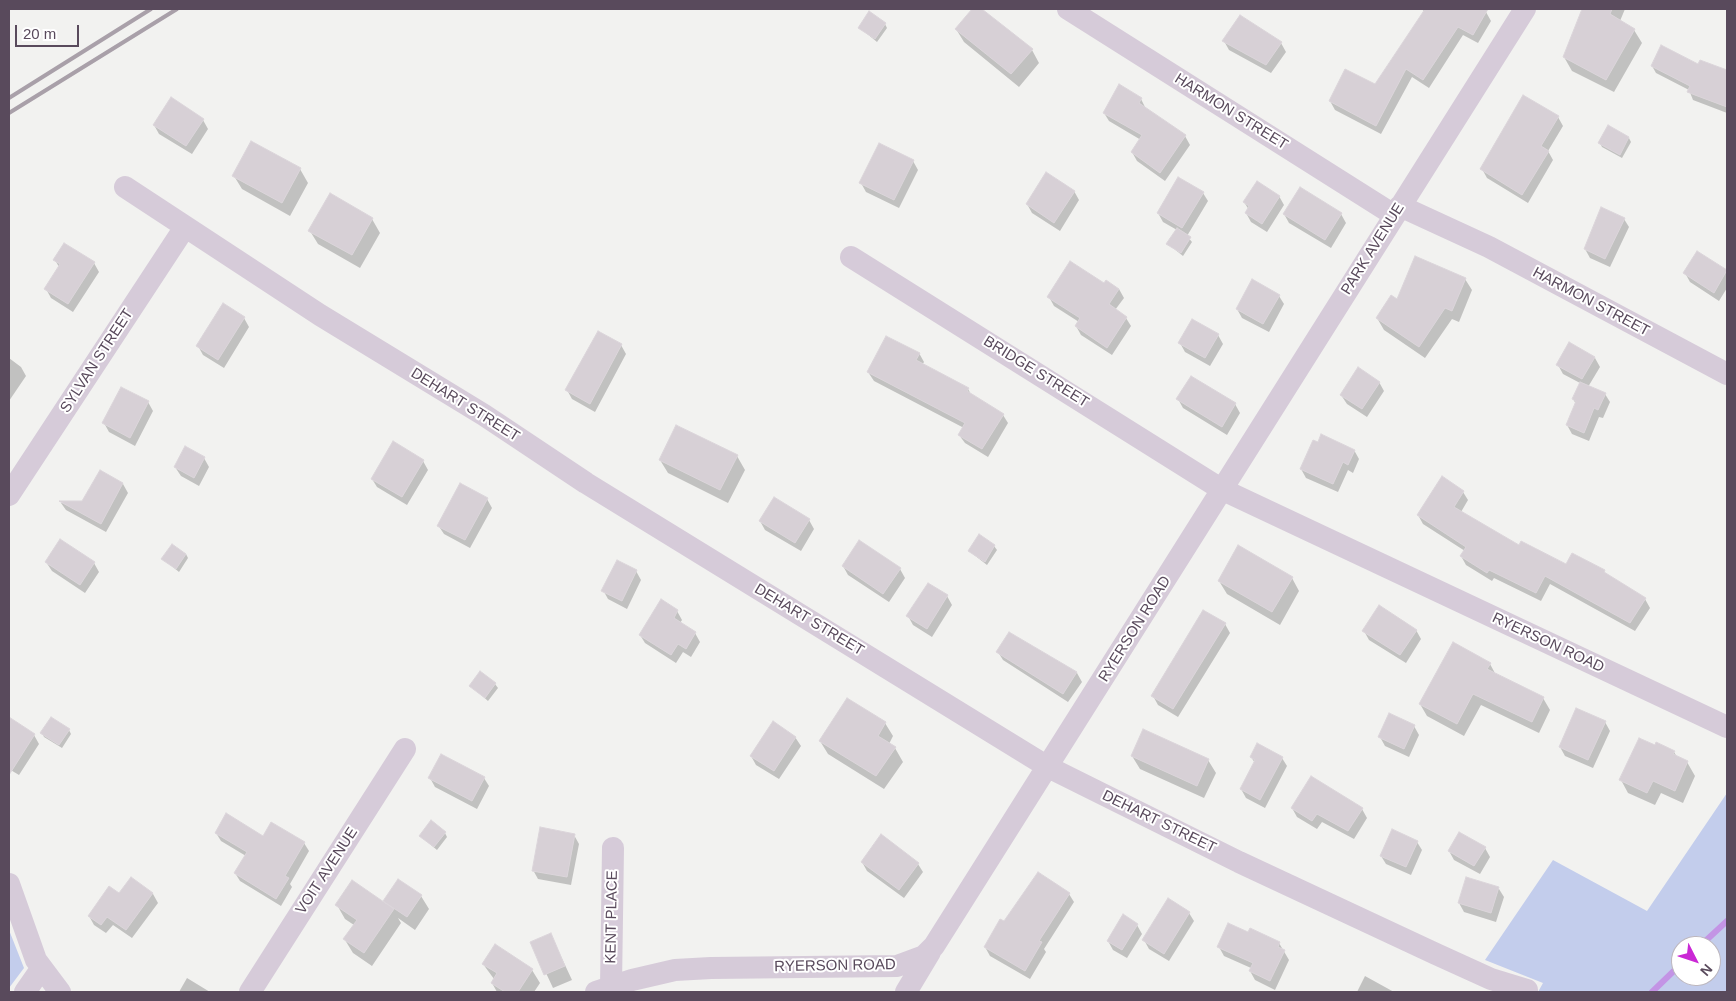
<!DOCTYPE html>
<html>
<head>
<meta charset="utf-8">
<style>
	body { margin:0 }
	#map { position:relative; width:1736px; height:1001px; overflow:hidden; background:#f2f2f0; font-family:Helvetica,sans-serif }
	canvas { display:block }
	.frame { position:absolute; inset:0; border:10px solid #594a5c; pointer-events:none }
	.north { position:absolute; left:1671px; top:936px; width:50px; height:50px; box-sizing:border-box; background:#fff; border:1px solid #bdb7be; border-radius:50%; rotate:131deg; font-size:14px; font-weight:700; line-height:20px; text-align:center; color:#594a5c }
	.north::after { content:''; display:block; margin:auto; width:18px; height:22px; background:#ca28d5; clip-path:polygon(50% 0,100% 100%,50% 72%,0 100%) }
	.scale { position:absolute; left:15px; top:25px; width:64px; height:22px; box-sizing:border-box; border:2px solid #594a5c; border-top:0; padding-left:6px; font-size:15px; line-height:18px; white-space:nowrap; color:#594a5c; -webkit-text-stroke:4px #fff; paint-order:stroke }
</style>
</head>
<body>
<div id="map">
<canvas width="1736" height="1001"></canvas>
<div class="frame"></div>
<div class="north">N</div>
<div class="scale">20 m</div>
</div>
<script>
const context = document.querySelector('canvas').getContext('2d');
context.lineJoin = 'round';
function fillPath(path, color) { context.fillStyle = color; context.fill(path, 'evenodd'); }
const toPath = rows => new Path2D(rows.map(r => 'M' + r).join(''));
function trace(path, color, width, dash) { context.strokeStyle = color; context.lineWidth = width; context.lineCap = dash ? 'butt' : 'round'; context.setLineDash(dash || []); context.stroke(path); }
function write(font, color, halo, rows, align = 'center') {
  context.font = font + ' Helvetica,sans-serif'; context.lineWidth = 4; context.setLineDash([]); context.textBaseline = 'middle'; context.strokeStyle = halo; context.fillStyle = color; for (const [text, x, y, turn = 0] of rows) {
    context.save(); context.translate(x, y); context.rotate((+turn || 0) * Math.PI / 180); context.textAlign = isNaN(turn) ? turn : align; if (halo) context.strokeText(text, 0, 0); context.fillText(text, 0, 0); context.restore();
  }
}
fillPath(toPath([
	[1727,793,1727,992,1538,992,1543,983,1485,960,1553,860,1647,911],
	[1681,946,1711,946,1711,976,1681,976],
	[9,930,24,968,9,988]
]), '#c3cdec');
fillPath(toPath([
	[973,9,980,9,1032,50,1039,63,1019,87,964,42,956,29],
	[1422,9,1480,9,1486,12,1491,21,1478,43,1463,35,1429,88,1412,77,1381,134,1335,110,1330,101,1376,86,1425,13],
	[1584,9,1625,9,1620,21,1634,30,1642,43,1614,92,1572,71,1564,57],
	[885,24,887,28,877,42,860,28],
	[1224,41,1281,43,1286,52,1271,73,1229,50],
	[1700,61,1727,72,1727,113,1693,100,1689,90,1656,73,1652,66,1699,65],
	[1141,99,1146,109,1185,136,1190,145,1165,181,1137,161,1132,152,1141,140,1109,121,1104,113],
	[1558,117,1563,126,1548,151,1553,160,1528,203,1487,178,1482,169],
	[203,120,208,129,192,154,159,134,154,125],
	[1629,138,1631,142,1622,158,1602,147,1600,143],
	[913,161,918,170,899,208,866,192,861,183],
	[300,169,308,183,290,216,242,189,234,176],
	[1074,191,1079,200,1060,231,1032,213,1027,204],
	[1203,193,1208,201,1187,236,1192,242,1183,256,1168,244,1177,230,1163,222,1158,213],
	[331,195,372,219,380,233,360,268,318,244,310,231],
	[1279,196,1284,205,1267,232,1251,222,1246,213,1249,210,1244,202],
	[1602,208,1624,219,1629,227,1610,267,1590,258,1585,249],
	[1284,214,1341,214,1346,223,1331,248,1289,223],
	[1698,253,1727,272,1727,288,1719,301,1690,282,1685,273],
	[55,260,94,263,99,272,73,312,51,298,46,289,59,267],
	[1465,279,1472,290,1459,322,1452,319,1425,358,1384,330,1377,318,1398,301],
	[1104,285,1119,289,1124,298,1115,310,1126,318,1131,326,1112,355,1081,335,1076,326,1079,322,1054,306,1049,297],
	[1279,296,1284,304,1269,332,1242,318,1237,309],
	[244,318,249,327,224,368,203,355,198,346],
	[1218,335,1223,344,1210,366,1185,352,1180,343],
	[621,345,626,354,595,412,572,399,567,390],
	[919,353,924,362,922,365,968,389,972,396,1003,415,1008,423,988,457,965,443,959,435,964,428,874,381,868,372],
	[9,358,21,367,26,376,9,401],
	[1595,358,1600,367,1588,387,1605,394,1610,402,1603,418,1599,417,1589,441,1572,434,1567,425,1576,404,1573,399,1580,383,1563,374,1558,365],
	[1379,382,1384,391,1367,417,1347,404,1341,395],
	[1178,399,1235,404,1240,413,1227,435,1183,408],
	[148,402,153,411,135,446,109,432,104,423],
	[1354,450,1359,459,1353,473,1348,470,1338,492,1306,478,1301,469],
	[737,456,745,470,728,503,668,473,660,460],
	[204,458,209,467,199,486,181,476,175,467],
	[423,461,428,470,407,505,377,487,372,479],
	[100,472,123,484,128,493,106,532,66,510,61,503,83,503],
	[1463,492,1468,500,1461,512,1519,547,1567,566,1604,571,1606,575,1645,599,1650,608,1635,631,1550,584,1541,601,1494,578,1492,581,1466,565,1461,556,1465,551,1423,524,1418,515],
	[487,499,492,508,470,548,444,534,438,525],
	[809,520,814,529,801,551,765,530,760,521],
	[61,541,94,563,99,572,85,593,52,571,46,562],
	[994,546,997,550,987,565,969,551],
	[186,554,188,558,179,572,163,559],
	[843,566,900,569,905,578,889,602,848,575],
	[636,571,641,580,627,609,608,599,603,590],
	[1292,578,1299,591,1280,625,1227,594,1219,581],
	[947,596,952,605,932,637,913,625,908,616],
	[677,611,682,620,680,623,695,633,700,642,691,657,683,652,676,663,645,643,640,635],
	[1225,624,1230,633,1178,717,1158,705,1153,696],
	[1416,630,1421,639,1406,663,1369,640,1364,631],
	[1010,634,1077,673,1082,682,1068,702,1003,660,998,652],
	[1490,664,1496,675,1543,698,1550,710,1539,733,1481,705,1464,736,1427,716,1420,704],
	[495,684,498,688,488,701,471,686],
	[13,721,34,735,39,744,19,775,9,769,9,727],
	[1605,722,1610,731,1593,768,1565,756,1560,747],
	[885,723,893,736,889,744,895,748,903,762,884,789,828,754,820,741],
	[1414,726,1419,735,1409,757,1385,746,1380,737],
	[69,730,71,734,62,748,44,737,42,733],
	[795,737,801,746,779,779,756,765,751,756],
	[1674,752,1677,757,1687,762,1695,776,1683,803,1661,793,1655,805,1628,793,1621,780],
	[1132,756,1208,760,1216,773,1204,798,1140,769],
	[1251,757,1282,758,1287,766,1265,808,1246,798,1241,789,1255,763],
	[430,778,484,778,489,786,477,809,435,787],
	[1292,808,1362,809,1367,818,1354,839,1322,822,1317,829,1297,817],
	[216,833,304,843,309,851,290,884,292,887,281,906,240,881,235,873,246,856,221,841],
	[445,833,447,837,437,850,420,836],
	[574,835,579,844,571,885,538,879,533,870],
	[1417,842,1422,850,1411,875,1386,864,1381,856],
	[1485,848,1490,857,1480,874,1454,860,1449,851],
	[862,862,918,864,923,872,904,898,867,871],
	[131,878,153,894,158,903,132,938,113,925,106,933,94,925,89,916,119,895],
	[1466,879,1499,889,1504,897,1496,922,1464,912,1459,903],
	[1069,894,1074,902,1044,949,1046,952,1030,979,990,956,985,947,1005,923],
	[421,896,429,909,415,930,398,918,401,923,372,966,353,953,345,940,354,925,345,919,337,905,387,905,384,901],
	[1189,913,1194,921,1169,961,1149,949,1144,940],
	[1137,925,1142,934,1127,958,1113,950,1108,941],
	[1249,934,1279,943,1289,960,1275,990,1255,980,1250,971,1251,968,1224,956,1219,947],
	[551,935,572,980,553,988,532,943],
	[483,964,532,970,540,983,534,992,497,992,492,983,494,979],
	[1365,976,1394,992,1357,992],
	[187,978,210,992,179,992]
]), '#0003');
trace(toPath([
	[1700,946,1727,921],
	[1652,992,1681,964]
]), '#c394e5', 6);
const building = toPath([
	[972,9,982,9,1033,49,1011,74,955,29,972,9],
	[1425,9,1488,9,1473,35,1458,27,1423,80,1406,69,1376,126,1329,101,1345,69,1375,84,1425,9],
	[1582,9,1612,9,1610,14,1635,29,1606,80,1563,57,1582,9],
	[869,11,886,23,875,39,858,28,869,11],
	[1240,15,1282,42,1266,65,1222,41,1240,15],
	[1661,45,1698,64,1700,60,1727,70,1727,107,1687,92,1690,86,1651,66,1661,45],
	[1119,84,1142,98,1139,103,1186,135,1160,173,1131,152,1142,135,1103,113,1119,84],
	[1523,95,1559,116,1541,146,1549,151,1522,195,1480,169,1523,95],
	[171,97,204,119,186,146,153,125,171,97],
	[1608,125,1629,137,1620,155,1598,143,1608,125],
	[251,141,301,168,282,203,232,176,251,141],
	[879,143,914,160,894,200,859,183,879,143],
	[1046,172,1075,191,1054,223,1026,204,1046,172],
	[1178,177,1204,192,1182,228,1157,213,1178,177],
	[1257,181,1280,196,1262,224,1245,213,1249,206,1243,202,1257,181],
	[1300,187,1342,213,1325,240,1283,214,1300,187],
	[330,193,373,218,352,255,308,231,330,193],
	[1601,207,1625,218,1605,259,1584,249,1601,207],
	[1177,228,1191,237,1181,253,1166,244,1177,228],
	[64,243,95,262,68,304,44,289,60,264,53,260,64,243],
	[1697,251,1727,270,1714,293,1683,273,1697,251],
	[1415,256,1466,278,1452,311,1445,308,1419,347,1376,318,1391,295,1397,299,1415,256],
	[1070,261,1104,283,1106,280,1119,289,1109,304,1127,317,1107,348,1075,326,1080,318,1047,297,1070,261],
	[1252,279,1280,295,1263,324,1236,309,1252,279],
	[223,303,245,317,218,360,196,346,223,303],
	[1192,319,1219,334,1205,358,1178,343,1192,319],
	[598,331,622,344,590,404,565,390,598,331],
	[886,336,920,353,916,360,969,388,967,391,1004,414,982,449,958,435,965,423,867,372,886,336],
	[1569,342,1595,357,1582,379,1556,365,1569,342],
	[1358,367,1380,382,1362,409,1340,395,1358,367],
	[1191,376,1236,403,1222,427,1176,399,1191,376],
	[1580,382,1606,393,1598,410,1594,408,1584,433,1566,425,1576,401,1572,399,1580,382],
	[121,387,149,401,130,438,102,423,121,387],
	[676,425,738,455,720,490,659,460,676,425],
	[1321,434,1355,450,1348,465,1343,462,1333,484,1300,469,1313,440,1318,442,1321,434],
	[393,441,424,460,402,497,371,479,393,441],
	[185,446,205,457,194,478,174,467,185,446],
	[100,470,123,483,101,524,59,501,82,501,100,470],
	[1442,476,1464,491,1454,507,1519,545,1521,541,1566,564,1572,553,1605,570,1604,572,1646,598,1630,623,1545,576,1536,593,1489,570,1487,573,1460,556,1466,547,1417,515,1442,476],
	[460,483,488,498,465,540,437,526,460,483],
	[774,497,810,519,795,543,759,521,774,497],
	[979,534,995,545,985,562,968,551,979,534],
	[60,539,95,562,80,585,45,562,60,539],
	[859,540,901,568,883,594,842,566,859,540],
	[172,544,186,554,176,569,161,559,172,544],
	[1238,545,1293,577,1272,612,1218,581,1238,545],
	[617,560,637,570,622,601,601,591,617,560],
	[928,583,948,595,927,629,906,616,928,583],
	[661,599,678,610,674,618,696,632,686,649,678,644,671,655,639,635,661,599],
	[1379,605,1417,630,1400,655,1362,631,1379,605],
	[1203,610,1226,623,1173,709,1151,696,1203,610],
	[1009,632,1077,672,1063,694,996,652,1009,632],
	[1453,642,1491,663,1487,669,1544,697,1532,722,1473,694,1457,724,1419,704,1453,642],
	[480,671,496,683,485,698,469,686,480,671],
	[847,698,886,722,878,736,896,747,876,776,819,741,847,698],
	[1576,708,1606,721,1588,760,1559,747,1576,708],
	[1389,713,1415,725,1404,749,1378,737,1389,713],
	[9,717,35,734,9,775,9,717],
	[51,717,70,729,59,745,40,733,51,717],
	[773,721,796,737,774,771,750,756,773,721],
	[1143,729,1209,759,1197,786,1131,756,1143,729],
	[1639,738,1655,745,1656,742,1675,751,1673,754,1688,761,1675,791,1653,781,1647,793,1619,780,1639,738],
	[1257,743,1283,757,1260,800,1240,789,1255,760,1250,757,1257,743],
	[441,754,485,777,472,801,428,778,441,754],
	[1311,776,1363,808,1348,831,1317,814,1312,821,1291,808,1311,776],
	[226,813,263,836,271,822,305,842,285,876,289,878,276,899,234,873,247,852,215,833,226,813],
	[431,820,446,832,434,847,419,836,431,820],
	[540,827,575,834,567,877,532,871,540,827],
	[1392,829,1418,841,1406,867,1380,856,1392,829],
	[1459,832,1486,847,1474,866,1448,851,1459,832],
	[881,834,919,863,899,890,861,862,881,834],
	[1038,872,1070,893,1039,941,1042,942,1025,971,984,947,1000,919,1004,921,1038,872],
	[131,877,153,893,126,930,107,917,101,925,88,916,109,886,119,893,131,877],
	[1466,877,1499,887,1491,913,1458,903,1466,877],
	[398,879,422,895,407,917,383,901,398,879],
	[352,880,394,909,364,953,343,939,357,920,335,905,352,880],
	[1168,898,1190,912,1164,954,1142,940,1168,898],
	[1123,914,1138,924,1122,950,1107,941,1123,914],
	[1228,923,1248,932,1250,928,1280,942,1278,947,1285,950,1270,981,1249,971,1253,963,1217,947,1228,923],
	[551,933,565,966,544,975,530,942,551,933],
	[495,944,533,969,518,992,505,992,491,983,497,973,482,964,495,944]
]);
fillPath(building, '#d7d0d6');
trace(building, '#dbd5da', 1);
trace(toPath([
	[1068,9,1394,215],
	[125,187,320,315,484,415,586,483,1048,767,1239,862,1436,954,1491,979,1527,990],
	[1400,206,1489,247,1727,374],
	[851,257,1221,489,1727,727],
	[9,495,185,227],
	[9,884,36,960,60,992],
	[611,986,613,848],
	[25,992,41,969],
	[250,992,405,749],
	[596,992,632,980,675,970,711,968,897,966,924,956,934,946,1525,9],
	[906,992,930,952]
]), '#d6cbd9', 22);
trace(toPath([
	[9,98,151,9],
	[9,113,177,9]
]), '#a9a0a9', 4);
write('15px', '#594a5c', '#fff', [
	["HARMON STREET",1231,112,32],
	["PARK AVENUE",1373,249,-58],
	["HARMON STREET",1591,302,28],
	["SYLVAN STREET",97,361,-57],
	["BRIDGE STREET",1036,372,32],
	["DEHART STREET",465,405,32],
	["DEHART STREET",809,620,31],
	["RYERSON ROAD",1135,629,-58],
	["RYERSON ROAD",1548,643,25],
	["DEHART STREET",1159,822,26],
	["VOIT AVENUE",327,871,-57],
	["KENT PLACE",612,917,-89],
	["RYERSON ROAD",835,966,-1]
]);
</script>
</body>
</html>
